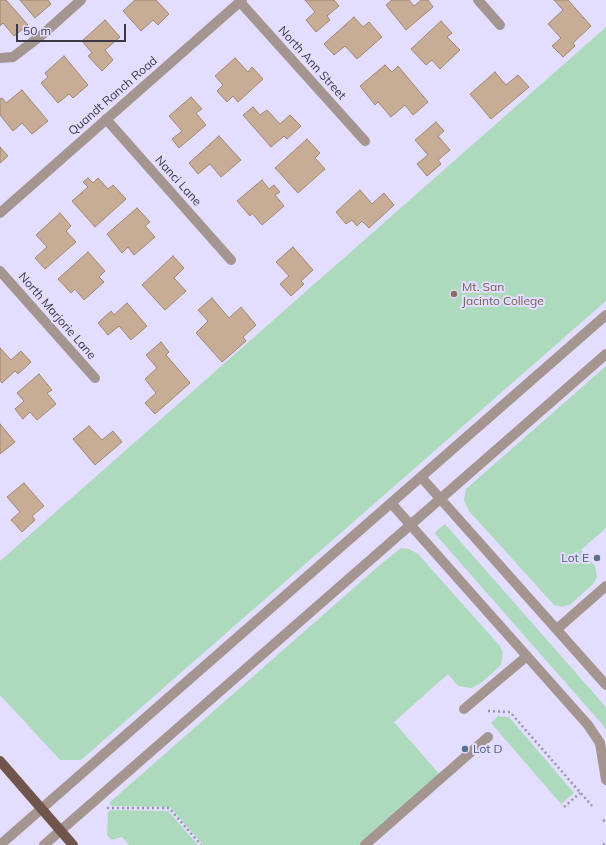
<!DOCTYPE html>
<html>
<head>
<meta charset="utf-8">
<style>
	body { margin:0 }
	#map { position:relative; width:606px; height:845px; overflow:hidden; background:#e3deff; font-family:Mulish,sans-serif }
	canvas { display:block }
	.scale { position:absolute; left:16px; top:24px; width:110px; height:18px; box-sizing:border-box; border:2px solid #3b3946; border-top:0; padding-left:5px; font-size:12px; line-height:14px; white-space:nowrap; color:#3b3946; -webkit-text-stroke:3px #e3deff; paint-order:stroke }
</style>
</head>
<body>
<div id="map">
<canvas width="606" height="845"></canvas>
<div class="scale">50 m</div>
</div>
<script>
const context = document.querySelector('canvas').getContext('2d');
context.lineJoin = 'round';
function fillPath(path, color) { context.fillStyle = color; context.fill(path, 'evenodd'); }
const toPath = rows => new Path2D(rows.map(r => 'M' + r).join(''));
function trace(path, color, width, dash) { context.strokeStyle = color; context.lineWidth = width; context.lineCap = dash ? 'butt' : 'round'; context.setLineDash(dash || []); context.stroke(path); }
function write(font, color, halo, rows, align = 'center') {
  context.font = font + ' Mulish,sans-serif'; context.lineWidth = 4; context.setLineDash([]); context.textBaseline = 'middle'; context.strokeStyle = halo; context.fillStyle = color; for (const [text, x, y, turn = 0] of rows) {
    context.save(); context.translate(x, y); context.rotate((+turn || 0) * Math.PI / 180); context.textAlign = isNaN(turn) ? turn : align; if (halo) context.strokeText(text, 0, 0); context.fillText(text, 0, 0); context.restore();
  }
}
fillPath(toPath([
	[606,27,606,301,81,760,60,760,0,695,0,561],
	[606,366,606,528,581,550,595,566,597,577,593,584,571,604,562,607,554,605,469,511,464,500,466,489],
	[445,524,606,707,606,730,601,723,436,535,435,532],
	[401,548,409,549,418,554,500,646,503,653,501,665,481,683,471,688,458,686,448,674,394,722,440,775,359,845,203,845,170,807,112,806,109,803,382,563],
	[498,716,509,717,574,793,561,804,491,723],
	[111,810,168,811,198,845,129,845,122,837,111,840,107,835,108,812]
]), '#addabd');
const building = toPath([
	[0,0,6,0,28,25,14,36,3,23,0,26,0,0],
	[20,0,48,0,51,4,35,18,20,0],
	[135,0,156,0,169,14,158,25,153,20,141,31,123,11,135,0],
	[305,0,334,0,339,6,327,16,330,20,316,32,306,20,315,12,305,0],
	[392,0,409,0,414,6,421,0,428,0,433,7,406,30,386,5,392,0],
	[554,0,568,0,591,26,573,43,575,46,563,57,552,46,561,38,548,24,563,10,554,0],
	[354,17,363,27,369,22,382,37,357,59,345,46,334,55,324,44,354,17],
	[105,20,120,37,105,50,113,60,102,71,88,56,92,53,82,41,105,20],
	[441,21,452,33,447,37,460,50,440,69,432,60,426,65,411,49,441,21],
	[64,56,88,85,73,98,69,94,58,103,41,83,48,77,45,73,64,56],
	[235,58,248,72,252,67,263,79,238,102,233,96,227,102,217,91,223,85,215,76,235,58],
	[385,65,392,72,398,66,428,102,413,115,405,105,391,117,378,102,375,105,360,86,385,65],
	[495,72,506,85,518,75,529,87,491,119,470,94,495,72],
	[22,90,48,121,32,134,22,123,13,131,0,115,0,99,2,98,6,103,22,90],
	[191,97,202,109,196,113,206,125,179,148,172,139,182,131,169,116,191,97],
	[253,107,260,115,267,110,280,124,290,115,301,126,287,139,284,136,271,147,243,115,253,107],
	[436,122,444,131,438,136,450,150,438,160,441,164,427,176,417,164,428,155,415,140,436,122],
	[219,136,241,160,221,177,210,164,198,174,189,163,219,136],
	[307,139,320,153,315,158,325,169,298,193,275,168,307,139],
	[0,147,8,156,0,163,0,147],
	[88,178,93,183,98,178,108,189,113,185,126,199,95,227,72,201,88,187,83,182,88,178],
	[262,180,269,189,274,185,280,192,275,195,284,206,262,225,252,213,250,216,237,201,262,180],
	[360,190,372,204,384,193,394,205,369,228,362,221,357,226,352,220,346,224,336,212,360,190],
	[137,208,150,222,145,226,155,237,134,255,128,247,122,253,107,234,137,208],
	[60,213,71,226,66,231,76,242,45,269,35,258,47,247,36,235,60,213],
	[293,247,313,270,301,281,304,284,291,296,280,284,289,276,276,262,293,247],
	[88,252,105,271,99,277,104,282,84,300,75,289,71,293,58,279,88,252],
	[173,256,184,268,174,278,186,291,165,310,142,285,173,256],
	[212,298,229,318,241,307,256,325,243,337,246,341,222,362,196,333,208,321,198,310,212,298],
	[127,303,147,326,131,340,119,326,108,335,98,323,111,311,114,315,127,303],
	[161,342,169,352,166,355,190,383,155,414,145,403,156,393,145,379,157,368,146,355,161,342],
	[0,348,11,360,21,351,31,362,18,374,15,371,2,383,0,380,0,348],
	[39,374,52,390,47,393,56,404,37,420,30,412,23,419,15,409,24,401,17,393,39,374],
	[0,424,15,442,0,454,0,424],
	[89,426,102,440,113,431,122,442,95,465,73,439,89,426],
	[24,483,44,506,32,516,35,520,22,532,11,520,20,512,7,497,24,483]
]);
fillPath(building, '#c7ad96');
trace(building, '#9f8670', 1);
trace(toPath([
	[488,711,510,712,592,806],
	[564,807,580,793],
	[107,808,169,808,201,845],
	[603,820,606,822],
	[603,845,606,843]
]), '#9693aa', 2.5, [2, 3]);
trace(toPath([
	[478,0,500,25],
	[240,2,365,141],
	[0,58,13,57,43,34,81,0],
	[106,119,231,260],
	[0,213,242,0],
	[0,271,95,378],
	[421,477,606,685],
	[391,503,588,725,600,743,606,780],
	[557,629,606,586],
	[464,709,527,656],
	[0,845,606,315],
	[44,845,606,354],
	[365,845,488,737]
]), '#a59590', 10);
trace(toPath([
	[0,761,73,845]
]), '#70554d', 10);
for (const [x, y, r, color] of [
	[454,294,4,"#8d6e63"],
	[597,558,4,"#5c6f8a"],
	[465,749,4,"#5c6f8a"]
]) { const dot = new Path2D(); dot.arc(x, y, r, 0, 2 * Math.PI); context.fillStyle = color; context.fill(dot); trace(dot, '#e3deff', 1.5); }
write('12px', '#3b3946', '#e3deff', [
	["North Ann Street",312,63,48],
	["Quandt Ranch Road",113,96,-41],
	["Nanci Lane",178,181,48],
	["North Marjorie Lane",57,316,49]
]);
write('12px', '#785e54', '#e3deff', [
	["Mt. San",462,287],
	["Jacinto College",462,301]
], 'left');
write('12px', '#4e5e75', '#e3deff', [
	["Lot E",589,558],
	["Lot D",473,749,"left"]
], 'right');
</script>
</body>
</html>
